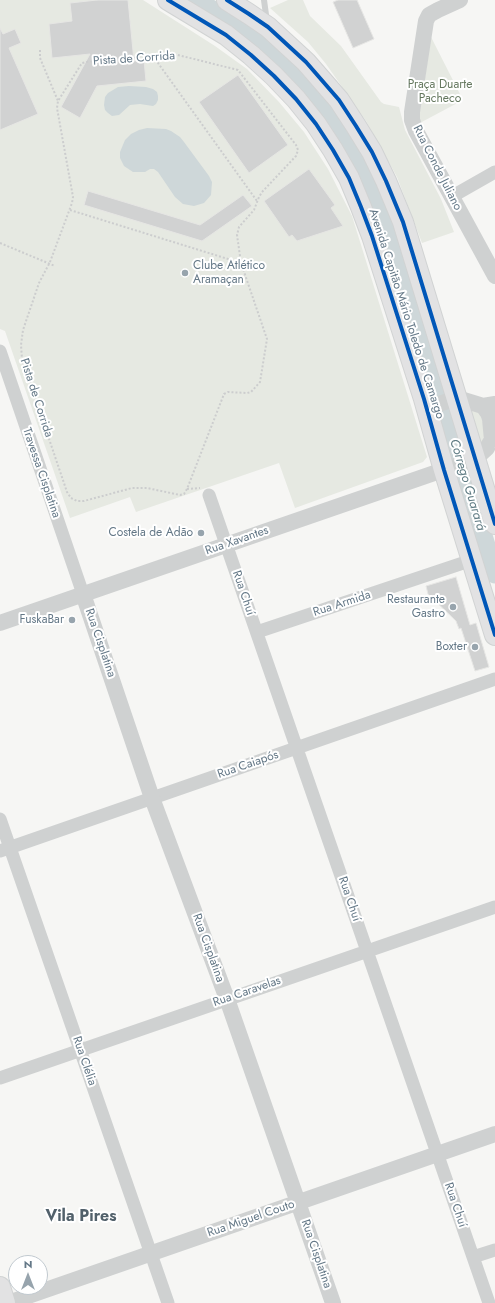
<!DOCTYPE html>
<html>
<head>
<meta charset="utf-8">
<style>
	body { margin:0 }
	#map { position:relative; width:495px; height:1303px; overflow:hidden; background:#f6f6f4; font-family:Jost,sans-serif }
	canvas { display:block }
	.north { position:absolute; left:8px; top:1255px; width:40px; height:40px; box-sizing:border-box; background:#fff; border:1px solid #c1c9cf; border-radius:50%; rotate:0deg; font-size:11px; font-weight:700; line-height:16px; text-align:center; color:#647887 }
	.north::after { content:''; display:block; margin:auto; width:14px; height:18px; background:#97a4ad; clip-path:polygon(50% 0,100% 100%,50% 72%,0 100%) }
</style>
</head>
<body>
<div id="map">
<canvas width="495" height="1303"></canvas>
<div class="north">N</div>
</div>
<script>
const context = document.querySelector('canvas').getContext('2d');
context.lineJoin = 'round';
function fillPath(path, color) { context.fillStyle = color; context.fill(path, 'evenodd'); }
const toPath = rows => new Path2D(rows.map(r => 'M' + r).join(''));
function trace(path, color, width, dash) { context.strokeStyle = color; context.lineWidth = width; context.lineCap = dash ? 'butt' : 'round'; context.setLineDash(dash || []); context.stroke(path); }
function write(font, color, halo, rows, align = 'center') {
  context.font = font + ' Jost,sans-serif'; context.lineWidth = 4; context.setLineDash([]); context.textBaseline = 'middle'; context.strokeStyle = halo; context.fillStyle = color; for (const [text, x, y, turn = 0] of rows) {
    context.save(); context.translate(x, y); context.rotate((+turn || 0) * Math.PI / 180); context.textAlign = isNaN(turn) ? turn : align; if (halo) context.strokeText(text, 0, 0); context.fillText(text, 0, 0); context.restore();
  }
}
fillPath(toPath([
	[0,0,143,0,215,46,247,69,279,102,304,132,328,169,352,216,427,457,423,462,295,508,279,463,136,512,130,497,70,518,5,331,0,329],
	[288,0,303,0,310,16,341,46,381,102,384,104,399,107,405,130,441,199,454,232,422,243,397,177,366,121,326,64,308,42,270,8],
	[431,37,463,100,418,124],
	[466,407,479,410,486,432,482,442,480,443]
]), '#e6e9e2');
fillPath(toPath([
	[129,86,146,87,153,89,157,92,158,96,158,100,156,104,153,106,140,104,130,105,119,115,112,116,108,113,105,110,104,105,105,97,108,93,118,87],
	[147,128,166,129,171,131,180,137,184,142,209,176,212,182,211,195,204,203,194,206,183,204,175,197,158,172,154,169,150,169,145,172,133,172,124,166,120,158,120,152,125,140,131,134,139,130]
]), '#ced7d9');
trace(toPath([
	[196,0,227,19,284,63,312,92,339,129,364,172,389,237,495,574]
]), '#ced7d9', 19);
const building = toPath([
	[97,0,128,0,134,61,144,60,146,81,97,86,80,118,61,107,90,54,52,58,49,24,72,21,70,3,97,0],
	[338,0,357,0,374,39,353,48,333,2,338,0],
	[0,28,3,34,15,29,21,43,9,48,38,114,0,130,0,28],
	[238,75,288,145,249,173,199,102,238,75],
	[309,169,335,205,331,208,343,226,297,241,292,235,289,237,264,201,309,169],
	[88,191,200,225,243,195,252,206,202,241,84,205,88,191],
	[456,577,470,625,476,623,489,667,475,671,461,628,459,629,456,621,428,594,426,586,456,577]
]);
fillPath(building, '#d1d2d2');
trace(building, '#e6e6e4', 1);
const primary = toPath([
	[168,0,226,35,251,55,274,76,296,99,316,124,333,150,349,178,361,207,372,236,424,399,444,470,495,635],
	[227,0,249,14,268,27,306,62,339,100,356,126,372,152,386,181,403,222,495,524],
	[0,1287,5,1303]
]);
trace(primary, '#d1d3d3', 22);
trace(toPath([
	[40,50,40,58,58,101],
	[174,54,238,70,296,145,298,150,296,156,262,192,259,197,254,210,239,227,237,235,241,263,267,339,260,382,251,392,247,393,228,392,224,394,187,489,184,494,180,495,147,488,132,488,84,501,77,501,71,498,67,492,22,359,21,345,23,330,39,283,50,262,72,203,73,197,57,108,58,101,82,63,86,62,174,54],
	[153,56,257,201],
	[70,210,241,263],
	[0,243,55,266],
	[187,489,200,488]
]), '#cccdce', 2, [2, 2]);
trace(toPath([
	[264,0,267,22]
]), '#cfd1d1', 6);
trace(toPath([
	[451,197,495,172],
	[0,351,83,594],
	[209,495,489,1303],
	[257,632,472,560],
	[0,819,168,1303],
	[0,851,495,679],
	[0,1078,495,907],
	[473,1257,495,1250]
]), '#cfd1d1', 13);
trace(toPath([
	[460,0,438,10,429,15,426,21,412,112,412,120,416,131,495,276],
	[483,406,488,413,490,419,492,440],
	[428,413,430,409,436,405,457,398,483,406,495,404],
	[83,594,152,798,227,999,333,1303],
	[0,623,475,459,487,448,495,434],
	[8,1303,495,1134]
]), '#cfd1d1', 16);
trace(primary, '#e2e2e3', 20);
trace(toPath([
	[168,0,226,35,251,55,274,76,296,99,316,124,333,150,349,178,361,207,372,236,424,399,444,470,495,635],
	[227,0,249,14,268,27,306,62,339,100,356,126,372,152,386,181,403,222,495,524]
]), '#0057b8', 4);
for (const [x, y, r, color] of [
	[185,273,4,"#97a4ad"],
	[201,533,4,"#97a4ad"],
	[453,607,4,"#97a4ad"],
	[72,620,4,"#97a4ad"],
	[475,647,4,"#97a4ad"]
]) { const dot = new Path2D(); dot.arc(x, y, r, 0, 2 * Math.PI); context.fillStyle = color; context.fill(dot); trace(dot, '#fff', 1.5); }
write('12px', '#647887', '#fff', [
	["Pista de Corrida",134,59,-4],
	["Rua Conde Juliano",437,168,63],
	["Avenida Capitão Mário Toledo de Camargo",406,314,72],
	["Pista de Corrida",36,398,72],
	["Travessa Cisplatina",41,473,71],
	["Rua Xavantes",237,541,-19],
	["Rua Chuí",243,593,71],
	["Rua Armida",342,604,-18],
	["Rua Cisplatina",100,643,71],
	["Rua Caiapós",248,765,-19],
	["Rua Chuí",349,899,71],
	["Rua Cisplatina",208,948,70],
	["Rua Caravelas",247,992,-19],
	["Rua Clélia",84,1061,71],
	["Rua Chuí",455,1205,71],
	["Rua Miguel Couto",251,1219,-19],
	["Rua Cisplatina",316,1254,71]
]);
write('12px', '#65785f', '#fff', [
	["Praça Duarte",440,85],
	["Pacheco",440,99]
]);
write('12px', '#647887', '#fff', [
	["Clube Atlético",193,266,"left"],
	["Aramaçan",193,280,"left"],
	["Costela de Adão",193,533],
	["Restaurante",445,600],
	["Gastro",445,614],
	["FuskaBar",64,620],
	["Boxter",467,647]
], 'right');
write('italic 13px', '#5f7b83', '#fff', [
	["Córrego Guarará",467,485,73]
]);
write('bold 16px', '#52616b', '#fff', [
	["Vila Pires",81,1217]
]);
</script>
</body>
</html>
